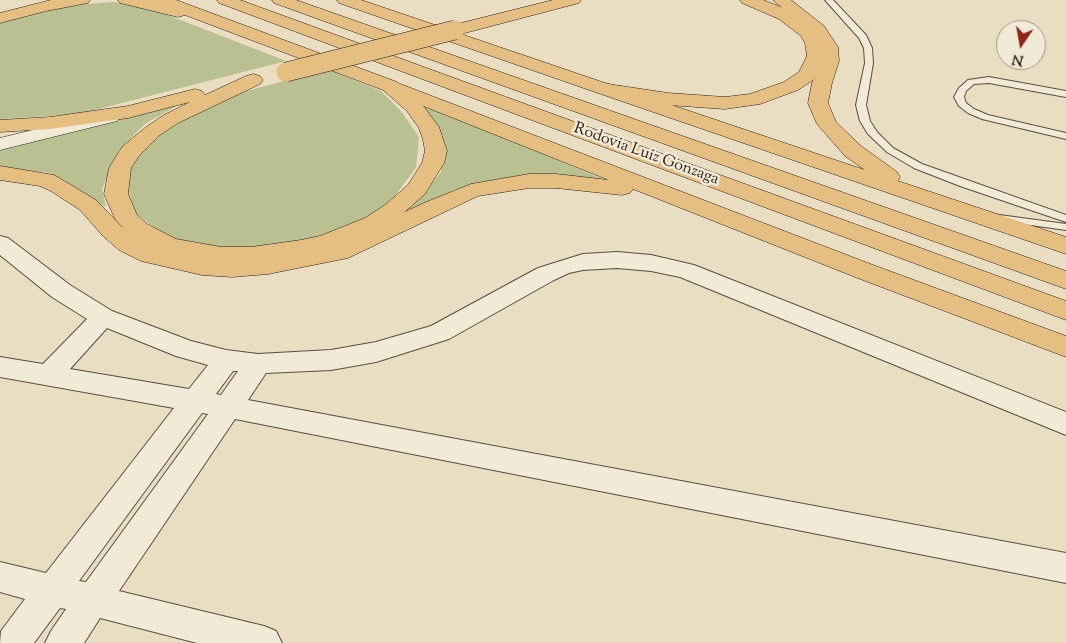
<!DOCTYPE html>
<html>
<head>
<meta charset="utf-8">
<style>
	body { margin:0 }
	#map { position:relative; width:1066px; height:643px; overflow:hidden; background:#eadec2; font-family:"Sorts Mill Goudy",serif }
	canvas { display:block }
	.north { position:absolute; left:996px; top:20px; width:50px; height:50px; box-sizing:border-box; background:#f1ead7; border:1px solid #a1988a; border-radius:50%; rotate:192deg; font-size:14px; font-weight:700; line-height:20px; text-align:center; color:#281e16 }
	.north::after { content:''; display:block; margin:auto; width:18px; height:22px; background:#8f2418; clip-path:polygon(50% 0,100% 100%,50% 72%,0 100%) }
</style>
</head>
<body>
<div id="map">
<canvas width="1066" height="643"></canvas>
<div class="north">N</div>
</div>
<script>
const context = document.querySelector('canvas').getContext('2d');
context.lineJoin = 'round';
function fillPath(path, color) { context.fillStyle = color; context.fill(path, 'evenodd'); }
const toPath = rows => new Path2D(rows.map(r => 'M' + r).join(''));
function trace(path, color, width, dash) { context.strokeStyle = color; context.lineWidth = width; context.lineCap = dash ? 'butt' : 'round'; context.setLineDash(dash || []); context.stroke(path); }
function write(font, color, halo, rows, align = 'center') {
  context.font = font + ' "Sorts Mill Goudy",serif'; context.lineWidth = 5; context.setLineDash([]); context.textBaseline = 'middle'; context.strokeStyle = halo; context.fillStyle = color; for (const [text, x, y, turn = 0] of rows) {
    context.save(); context.translate(x, y); context.rotate((+turn || 0) * Math.PI / 180); context.textAlign = isNaN(turn) ? turn : align; if (halo) context.strokeText(text, 0, 0); context.fillText(text, 0, 0); context.restore();
  }
}
fillPath(toPath([
	[114,2,150,8,286,61,79,114,0,119,0,22,60,6],
	[327,69,381,91,401,111,419,137,416,168,390,202,357,225,294,244,252,249,220,249,170,240,134,212,125,176,147,143,185,118,236,94],
	[414,100,605,180,503,181,452,191,385,225,422,196,441,172,445,149],
	[180,104,145,124,119,150,102,189,106,207,50,173,0,167,0,150]
]), '#b9c192');
const service = toPath([
	[825,0,833,0,866,35,872,48,873,63,866,105,870,121,877,132,893,148,922,164,1066,215,1066,222,960,186,914,168,887,152,868,134,860,121,856,105,865,63,864,48,859,38,825,0],
	[989,77,1066,91,1066,97,989,83,974,84,966,91,964,97,966,103,974,109,988,115,1066,133,1066,139,982,119,968,113,959,106,954,97,959,88,968,80,989,77],
	[992,214,1066,224,1066,230,988,219,987,217,992,214]
]);
const minor = toPath([
	[0,236,8,238,70,285,112,311,191,341,226,350,258,354,331,350,376,342,431,326,538,268,583,254,617,252,651,255,694,265,1066,412,1066,435,680,277,651,271,617,268,583,270,569,273,554,280,449,339,376,362,331,370,266,373,248,400,1066,553,1066,583,235,419,119,591,264,626,276,631,282,643,197,643,100,618,84,643,45,643,51,631,66,609,60,608,34,643,0,643,1,631,25,599,0,592,0,562,46,573,174,408,0,377,0,357,43,364,87,319,52,297,0,255,0,236],
	[107,328,176,356,208,365,189,389,70,369,107,328],
	[233,371,238,371,221,395,216,394,233,371],
	[202,413,208,414,86,582,79,581,202,413]
]);
const secondary = toPath([
	[110,111,117,113,120,117,117,121,0,150,0,138,110,111]
]);
const primary = toPath([
	[51,0,90,0,88,3,46,11,0,23,0,13,51,0],
	[118,0,176,0,397,82,421,103,439,127,447,151,444,163,425,194,401,215,383,228,336,248,301,256,251,263,221,263,161,252,129,234,115,219,104,194,109,168,122,147,146,127,164,115,190,102,128,118,50,129,0,132,0,120,50,117,128,106,195,89,202,91,205,95,246,76,253,74,260,76,263,80,260,84,178,123,160,135,139,156,131,168,128,194,137,215,147,224,176,239,221,247,251,247,301,240,320,236,365,218,385,205,408,185,422,163,425,151,423,140,419,128,407,111,383,90,185,15,178,17,120,3,118,0],
	[337,0,361,0,447,29,449,26,553,0,581,0,579,3,461,34,608,84,668,93,725,97,750,94,784,82,799,72,807,56,805,43,801,36,779,19,742,3,740,0,763,0,791,11,814,29,823,43,825,56,822,66,813,80,798,90,760,104,725,109,668,105,598,93,339,3,337,0]
]);
const trunk = toPath([
	[217,0,240,0,1066,301,1066,320,219,3,217,0],
	[272,0,296,0,1066,271,1066,289,274,3,272,0],
	[773,0,791,0,824,26,838,47,839,61,832,83,828,103,836,122,861,146,897,172,900,177,898,181,1066,237,1066,254,598,93,595,89,598,85,605,83,612,85,865,170,845,156,817,124,808,103,812,83,821,61,820,47,811,33,773,0],
	[390,80,873,265,1066,336,1066,357,855,277,633,189,630,193,622,195,556,188,529,188,478,196,348,258,268,274,232,277,202,275,141,261,119,250,103,236,80,210,51,191,40,186,0,180,0,166,54,175,96,200,121,226,137,238,157,249,202,259,232,261,268,258,333,245,424,203,471,184,529,174,556,174,609,180,383,90,380,86,383,82,390,80]
]);
trace(service, '#584e41', 2);
trace(minor, '#584e41', 2);
trace(secondary, '#281e16', 1);
trace(primary, '#281e16', 1);
trace(trunk, '#281e16', 1);
fillPath(service, '#f1ead7');
fillPath(minor, '#f1ead7');
fillPath(secondary, '#f1ead7');
fillPath(primary, '#e5bf81');
fillPath(trunk, '#e5bf81');
const primaryBridge = toPath([
	[286,72,455,30]
]);
trace(primaryBridge, '#281e16', 20, []);
trace(primaryBridge, '#e5bf81', 19);
write('16px', '#281e16', '#f1ead7', [
	["Rodovia Luiz Gonzaga",646,155,20]
]);
</script>
</body>
</html>
